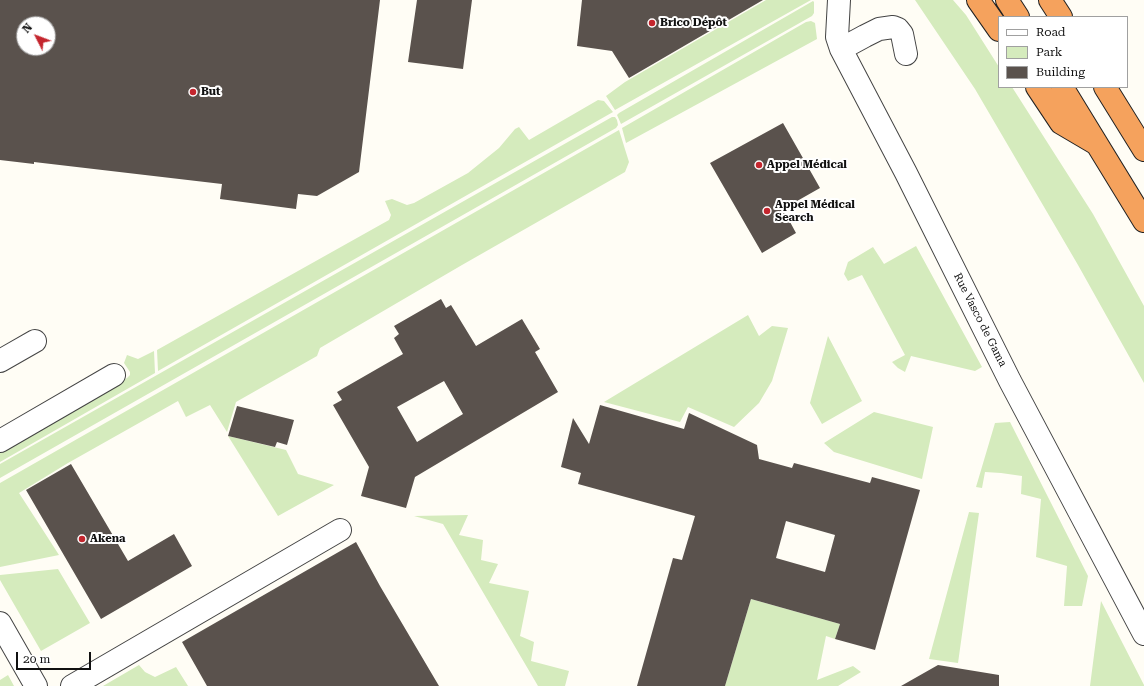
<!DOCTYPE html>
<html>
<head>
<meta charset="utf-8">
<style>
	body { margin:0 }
	#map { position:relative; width:1144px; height:686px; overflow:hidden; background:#fffdf5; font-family:"Roboto Serif",serif }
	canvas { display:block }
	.legend { position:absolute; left:998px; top:16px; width:130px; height:72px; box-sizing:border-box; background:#fff; border:1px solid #a0a0a0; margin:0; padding:5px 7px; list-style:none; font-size:12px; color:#111 }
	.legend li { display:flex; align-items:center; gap:8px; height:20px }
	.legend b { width:20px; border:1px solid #a0a0a0 }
	.north { position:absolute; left:16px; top:16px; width:40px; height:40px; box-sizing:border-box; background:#fff; border:1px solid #a0a0a0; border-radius:50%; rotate:312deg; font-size:11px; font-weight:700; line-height:16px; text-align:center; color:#111 }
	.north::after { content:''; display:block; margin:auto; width:14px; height:18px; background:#c4262e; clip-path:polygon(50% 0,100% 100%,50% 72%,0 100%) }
	.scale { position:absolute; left:16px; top:652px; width:75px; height:18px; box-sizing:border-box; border:2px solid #111; border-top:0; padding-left:5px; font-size:12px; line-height:14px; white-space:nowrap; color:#111; -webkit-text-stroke:3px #fff; paint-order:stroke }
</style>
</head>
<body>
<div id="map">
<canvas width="1144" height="686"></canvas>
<ul class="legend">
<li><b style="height:5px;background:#fff"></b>Road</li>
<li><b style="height:11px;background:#d5ebbd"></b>Park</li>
<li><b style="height:11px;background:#5a524d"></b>Building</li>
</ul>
<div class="north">N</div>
<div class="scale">20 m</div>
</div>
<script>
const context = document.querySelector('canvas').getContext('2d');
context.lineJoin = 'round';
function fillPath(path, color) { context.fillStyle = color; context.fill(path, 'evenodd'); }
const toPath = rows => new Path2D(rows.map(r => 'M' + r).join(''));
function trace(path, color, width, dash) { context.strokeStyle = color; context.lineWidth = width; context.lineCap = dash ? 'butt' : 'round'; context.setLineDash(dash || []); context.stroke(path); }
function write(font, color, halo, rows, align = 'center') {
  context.font = font + ' "Roboto Serif",serif'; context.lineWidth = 4; context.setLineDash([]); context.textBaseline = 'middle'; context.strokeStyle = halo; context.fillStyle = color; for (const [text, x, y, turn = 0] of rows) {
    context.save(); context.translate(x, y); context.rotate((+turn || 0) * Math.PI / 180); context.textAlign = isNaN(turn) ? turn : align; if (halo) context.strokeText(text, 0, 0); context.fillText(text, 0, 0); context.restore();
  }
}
fillPath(toPath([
	[766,0,811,0,615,110,606,96,625,82],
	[915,0,953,0,966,15,999,67,999,87,1012,87,1093,214,1144,306,1144,383,1078,265,975,89],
	[813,1,814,2,814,13,812,16,621,124,617,115,619,113],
	[811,21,815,23,817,39,626,143,622,128,806,22],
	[598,100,604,101,613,112,158,371,157,350,389,220,391,215,385,201,392,199,407,205,414,203,468,173,499,148,515,129,519,127,529,140],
	[612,117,615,117,617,120,618,125,616,128,0,478,0,464],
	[619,130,629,162,625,172,462,265,320,348,317,356,236,402,227,432,210,405,186,417,178,401,68,463,19,493,59,555,0,567,0,483],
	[916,246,982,367,975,371,911,356,905,372,898,368,892,362,905,355,862,275,848,281,844,274,848,262,873,247,884,264],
	[748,315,759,336,772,326,788,328,772,381,759,403,734,427,688,407,680,422,604,402],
	[828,336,862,401,822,424,810,403],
	[154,351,155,373,0,462,0,453,127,378,130,375,130,372,124,363,127,355,138,359],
	[874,412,933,427,922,479,834,452,824,443],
	[1010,422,1088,576,1082,606,1064,606,1067,566,1036,557,1041,499,1021,494,1022,476,1001,473,985,472,982,488,976,487,995,423],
	[228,436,286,450,298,474,334,485,278,516],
	[969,512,979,513,958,663,929,659],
	[468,515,459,535,483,540,481,560,498,564,489,583,529,591,520,636,534,642,531,661,569,671,565,686,538,686,443,524,414,516],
	[58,569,90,623,41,651,0,580,0,575],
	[751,599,840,624,835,639,826,636,817,680,853,666,861,672,838,686,725,686],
	[1101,601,1144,685,1144,686,1090,686],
	[139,665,145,672,155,677,176,667,188,686,103,686],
	[8,675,14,686,0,686,0,680]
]), '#d5ebbd');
fillPath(toPath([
	[0,0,380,0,359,172,317,196,298,194,296,209,220,199,222,184,34,162,34,164,0,160],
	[24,24,48,24,48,48,24,48],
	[417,0,472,0,463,69,408,62],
	[582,0,763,0,629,78,612,51,577,46],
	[783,123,820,188,783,209,796,233,762,253,710,163],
	[441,299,446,308,451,305,476,346,522,319,540,349,535,352,558,392,415,477,406,508,361,496,369,467,333,405,342,400,337,392,403,354,394,338,399,334,394,326],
	[444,381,463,414,417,442,397,407],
	[600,405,684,429,689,413,757,445,759,459,792,468,794,463,870,483,872,477,920,490,875,650,835,639,840,624,751,599,725,686,637,686,673,558,682,560,695,516,578,484,581,473,561,467,573,418,589,444],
	[786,521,835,535,825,572,776,558],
	[237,406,294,420,287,445,277,442,275,447,228,436],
	[71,464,128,561,174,534,192,566,101,619,26,490],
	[356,542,380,586,439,686,207,686,182,642],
	[938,665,999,675,999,686,901,686]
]), '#5a524d');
const minor = toPath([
	[839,0,837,37,841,49,906,173,1010,381,1144,634],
	[841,49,865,36,879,29,893,27,898,29,902,34,906,54],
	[0,361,35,341],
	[0,441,114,375],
	[0,623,36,686],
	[72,686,340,530]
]);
const highway = toPath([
	[978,0,999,30],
	[1007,0,1018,17],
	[1050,0,1061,17],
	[1037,87,1061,123,1095,143],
	[1062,87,1144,221],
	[1105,87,1144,150]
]);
trace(minor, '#444', 24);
trace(highway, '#222', 24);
trace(minor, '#fff', 22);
trace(highway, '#f5a25d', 22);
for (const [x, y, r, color] of [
	[652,23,4,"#c4262e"],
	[193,92,4,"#c4262e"],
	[759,165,4,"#c4262e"],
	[767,211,4,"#c4262e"],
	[82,539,4,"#c4262e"]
]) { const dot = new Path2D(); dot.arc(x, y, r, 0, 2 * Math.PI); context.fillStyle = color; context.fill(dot); trace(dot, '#fff', 1.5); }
write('bold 11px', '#111', '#fff', [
	["Brico Dépôt",660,23],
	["But",201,92],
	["Appel Médical",767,165],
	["Appel Médical",775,205],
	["Search",775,218],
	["Akena",90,539]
], 'left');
write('11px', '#111', '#fff', [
	["Rue Vasco de Gama",980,320,63]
]);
</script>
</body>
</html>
